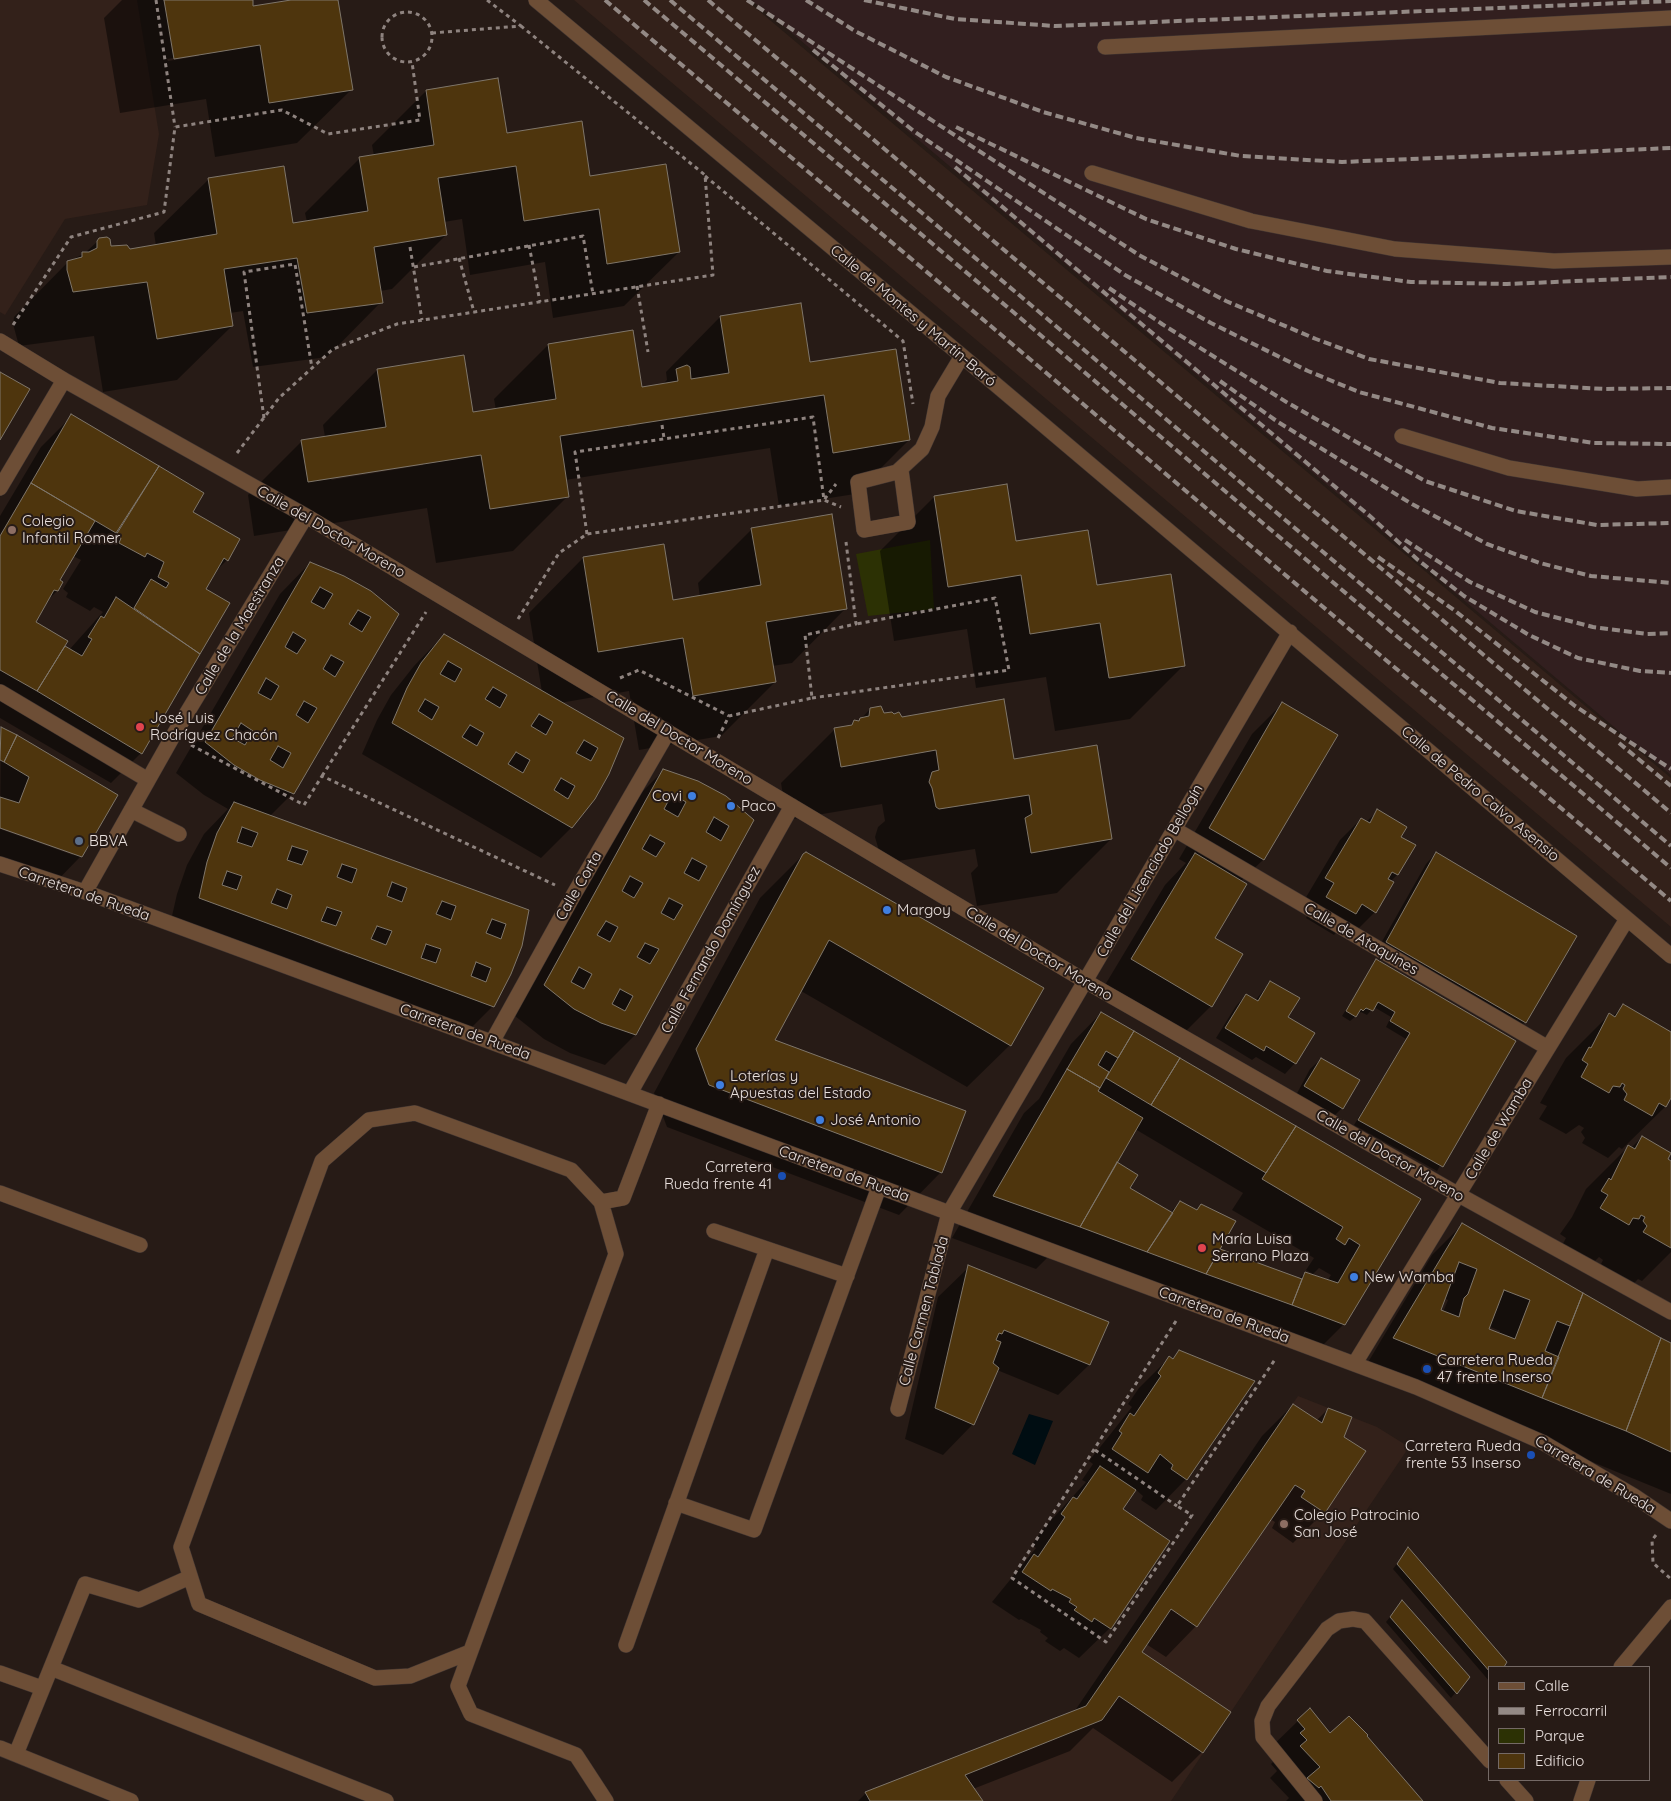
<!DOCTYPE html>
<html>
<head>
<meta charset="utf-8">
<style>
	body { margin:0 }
	#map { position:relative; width:1671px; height:1801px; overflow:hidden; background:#271b16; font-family:Quicksand,sans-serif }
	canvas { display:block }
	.legend { position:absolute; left:1488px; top:1666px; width:162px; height:115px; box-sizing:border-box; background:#271b16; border:1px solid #746965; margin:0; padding:6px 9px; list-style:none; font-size:15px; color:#e8dfdc }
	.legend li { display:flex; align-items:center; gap:10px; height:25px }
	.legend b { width:25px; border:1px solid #746965 }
</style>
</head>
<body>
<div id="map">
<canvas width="1671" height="1801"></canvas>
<ul class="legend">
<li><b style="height:6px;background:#6d4e36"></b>Calle</li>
<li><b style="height:6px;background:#938985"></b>Ferrocarril</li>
<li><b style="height:14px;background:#2c3104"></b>Parque</li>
<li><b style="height:14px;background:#4e350d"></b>Edificio</li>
</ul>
</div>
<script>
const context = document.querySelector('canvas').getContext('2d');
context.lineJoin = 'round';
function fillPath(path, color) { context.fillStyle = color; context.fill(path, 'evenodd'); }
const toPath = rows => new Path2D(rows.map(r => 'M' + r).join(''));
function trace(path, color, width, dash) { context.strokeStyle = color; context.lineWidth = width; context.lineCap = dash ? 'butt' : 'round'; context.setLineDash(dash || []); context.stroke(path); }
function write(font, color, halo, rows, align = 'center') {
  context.font = font + ' Quicksand,sans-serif'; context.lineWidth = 4; context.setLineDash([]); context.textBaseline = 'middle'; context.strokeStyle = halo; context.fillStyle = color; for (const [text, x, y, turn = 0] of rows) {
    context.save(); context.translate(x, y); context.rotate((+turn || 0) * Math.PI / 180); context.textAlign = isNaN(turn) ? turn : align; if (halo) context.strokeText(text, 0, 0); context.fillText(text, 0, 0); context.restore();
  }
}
fillPath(toPath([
	[0,0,137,0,159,134,147,205,65,219,5,315,0,312],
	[574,0,746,0,1671,778,1671,927],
	[1298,1396,1377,1427,1409,1447,1171,1801,870,1801,865,1792,1086,1706]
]), '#33211a');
fillPath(toPath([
	[751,0,1671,0,1671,775,774,18]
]), '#321f1f');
fillPath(toPath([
	[930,540,934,609,868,616,856,554]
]), '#2c3104');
fillPath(toPath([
	[1029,1414,1053,1421,1035,1465,1012,1454]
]), '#000d12');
fillPath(toPath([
	[122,0,251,0,252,8,299,0,337,0,352,89,297,143,215,157,206,99,120,113,104,18],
	[199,54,199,56,168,61,167,59],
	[426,91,589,178,679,252,624,306,553,318,545,262,470,275,462,219,444,222,446,235,392,289,380,291,381,302,327,357,253,367,243,311,230,313,232,326,177,380,103,392,94,336,19,346,13,324,14,317,68,262,85,253,100,239,110,247,129,250,156,246,154,233,209,179,292,225,307,222,305,213,360,158,374,156,372,145],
	[800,305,809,364,909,440,855,494,779,506,770,448,565,480,568,496,513,551,436,563,427,508,254,536,248,495,302,441,325,437,323,425,377,370,471,414,496,410,494,399,548,345,641,388,662,385,667,380,666,372,720,317],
	[636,423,636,425,628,427,628,424],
	[423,462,423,465,331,480,334,477],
	[72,416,159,467,227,560,214,573,204,589,228,603,141,753,111,783,0,718,0,516,41,447],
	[73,556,81,560,63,589,68,593,66,597,90,611,94,607,103,612,69,650,34,622,46,602,57,591,59,581],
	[934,497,1096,587,1184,665,1130,719,1055,731,1046,677,976,688,967,629,894,641,880,551],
	[752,529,846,608,792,663,772,666,775,682,721,736,639,750,629,691,560,703,623,739,572,827,541,858,362,754,377,720,391,695,414,666,444,635,542,692,529,613,583,558,663,545,672,601,700,597,698,583],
	[310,563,397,614,293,793,270,816,528,910,493,1006,462,1037,169,929,177,894,187,865,204,834,228,809,204,795,176,773,280,594],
	[314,939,351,953,349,955,314,942],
	[1283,703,1336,735,1263,860,1241,881,1213,938,1211,1006,1181,1036,1102,990,1165,885,1186,863,1179,859,1252,734],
	[870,709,883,715,901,718,1013,760,1111,839,1057,893,977,906,971,873,978,866,975,849,885,863,882,861,875,837,878,827,885,821,882,804,787,820,781,783,835,729,849,726,854,722,858,722],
	[1,728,81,856,51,887,0,869,0,829,73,855,73,852,0,827],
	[663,771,752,820,635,1035,605,1065,570,1053,544,1039,515,1016,633,801],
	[1378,811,1399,837,1414,845,1397,875,1390,882,1392,882,1375,912,1354,933,1342,926,1334,935,1306,918,1314,905,1305,899,1340,840,1361,819,1366,822],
	[1436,853,1525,1022,1514,1032,1376,952,1426,864],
	[803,855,1010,1045,967,1087,801,991,773,1041,941,1172,899,1215,667,1127,654,1093,760,898],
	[1377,961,1514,1042,1437,1171,1354,1125,1406,1039,1386,1027,1391,1017,1374,1007,1367,1015,1361,1012,1350,1021,1342,1016],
	[1270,982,1286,1018,1295,1063,1285,1074,1256,1057,1252,1060,1216,1038,1236,1006,1246,995,1255,1001],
	[1623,1006,1671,1033,1671,1096,1665,1107,1622,1149,1619,1147,1608,1158,1582,1143,1585,1138,1581,1132,1584,1128,1579,1125,1566,1134,1539,1119,1547,1106,1540,1103,1566,1058,1609,1015,1612,1017],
	[1101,1013,1419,1200,1344,1324,1314,1354,1048,1257,1036,1269,952,1238,1024,1113,1039,1099,1071,1044],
	[1135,1129,1243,1193,1232,1210,1314,1258,1306,1270,1313,1274,1319,1268,1331,1275,1327,1281,1305,1273,1299,1279,1218,1249,1201,1205,1195,1211,1180,1202,1170,1213,1128,1188,1113,1167],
	[1321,1059,1342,1108,1332,1118,1295,1097,1310,1069],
	[1642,1137,1671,1163,1671,1252,1642,1281,1638,1279,1628,1290,1605,1269,1601,1264,1603,1260,1599,1257,1595,1261,1591,1260,1559,1251,1566,1238,1560,1234,1572,1217,1586,1189,1628,1147,1631,1148],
	[1462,1225,1671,1345,1671,1494,1364,1369,1432,1255],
	[1444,1298,1448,1300,1443,1312,1439,1310],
	[1488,1326,1500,1331,1499,1334,1487,1330],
	[969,1267,1108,1323,1089,1365,1058,1395,997,1370,973,1424,943,1455,905,1439,938,1297],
	[1179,1351,1186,1479,1156,1510,1141,1500,1143,1496,1135,1489,1122,1510,1110,1628,1079,1658,1064,1648,1060,1651,1045,1641,1048,1638,1040,1632,1041,1630,1021,1619,1019,1620,992,1602,1036,1548,1032,1545,1043,1529,1086,1482,1082,1480,1093,1464,1089,1461,1132,1407,1128,1404,1139,1388,1170,1357,1172,1359],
	[1293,1405,1316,1421,1328,1409,1343,1438,1324,1512,1293,1543,1272,1528,1275,1522,1270,1519,1196,1626,1166,1657,1146,1644,1141,1652,1202,1752,1172,1782,1093,1728,1070,1751,973,1789,981,1801,858,1801,865,1794,1074,1712,1262,1436],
	[1408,1549,1506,1662,1502,1667,1490,1667,1490,1682,1393,1569],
	[1402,1602,1468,1677,1451,1698,1386,1622],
	[1298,1721,1330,1735,1365,1736,1421,1801,1286,1801,1289,1798,1270,1778,1277,1771,1271,1764,1275,1760,1267,1751]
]), '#0007');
const building = toPath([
	[164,0,253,0,253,6,291,0,338,0,353,90,269,103,260,45,174,59,164,0],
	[498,78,507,133,582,121,590,176,666,164,680,252,607,264,599,209,524,221,516,166,438,178,447,235,374,247,383,303,307,313,297,258,224,269,233,326,157,339,147,282,73,292,67,270,67,261,82,257,82,252,89,252,97,248,97,241,99,238,107,237,110,239,111,246,127,245,130,249,217,234,208,178,284,166,293,223,368,211,359,157,434,145,426,90,498,78],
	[801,303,810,362,896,349,910,440,833,453,824,395,560,436,569,497,490,509,481,455,308,482,301,440,386,427,377,369,464,355,473,412,556,399,548,344,633,330,642,387,678,381,676,369,687,365,690,367,691,379,729,373,720,316,801,303],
	[0,372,30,389,0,440,0,372],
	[71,414,159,466,116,533,31,483,71,414],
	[159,466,204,493,193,512,240,539,228,561,224,558,206,589,230,603,200,654,134,608,151,579,166,588,169,583,158,577,164,562,147,553,145,557,119,543,121,538,116,535,159,466],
	[31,483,95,521,60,580,63,582,58,591,54,590,36,622,68,641,37,691,0,670,0,536,31,483],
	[1007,484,1016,541,1088,530,1097,585,1171,574,1185,666,1109,678,1100,623,1030,634,1021,575,948,587,934,496,1007,484],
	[832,514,847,609,766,622,776,682,693,696,683,638,598,652,583,557,664,544,673,600,761,585,751,528,832,514],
	[310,562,344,576,371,591,399,614,294,794,260,780,234,765,205,742,310,562],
	[320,587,333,594,324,609,311,602,320,587],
	[358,610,371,617,362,632,349,624,358,610],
	[293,632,306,640,297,654,285,647,293,632],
	[331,655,344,662,335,677,323,669,331,655],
	[266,678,279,686,271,700,258,693,266,678],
	[304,701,317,708,308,723,296,715,304,701],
	[241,723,253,731,245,745,232,738,241,723],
	[278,746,291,753,283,768,270,760,278,746],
	[116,597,200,654,142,754,37,691,65,646,82,656,92,639,88,637,101,616,104,618,116,597],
	[444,634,624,738,609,774,595,799,572,828,392,723,407,688,421,663,444,634],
	[448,661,462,669,455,682,440,674,448,661],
	[493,687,507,695,500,708,485,699,493,687],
	[425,699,439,707,432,720,418,711,425,699],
	[539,714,553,722,546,735,531,726,539,714],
	[470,725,484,733,477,746,462,737,470,725],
	[584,740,598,748,591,761,576,753,584,740],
	[516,752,530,760,523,773,508,764,516,752],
	[561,778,575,786,568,799,554,790,561,778],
	[1004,699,1014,759,1097,745,1112,839,1031,853,1025,818,1032,814,1029,795,939,809,936,807,932,788,929,782,932,772,939,770,936,750,841,767,834,728,852,725,854,720,859,721,860,718,869,716,870,708,881,706,884,713,892,712,894,714,899,712,902,717,1004,699],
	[1282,702,1338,735,1264,860,1209,828,1282,702],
	[1,727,17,735,4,762,0,760,1,727],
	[17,735,118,795,82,857,0,828,0,797,19,803,29,777,4,762,17,735],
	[663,769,698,781,726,796,754,820,636,1035,601,1023,574,1009,544,985,663,769],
	[672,794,686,802,678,817,664,809,672,794],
	[714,817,729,826,721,841,706,832,714,817],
	[650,835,665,843,656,857,642,849,650,835],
	[692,858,707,866,699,881,684,873,692,858],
	[630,876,643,883,634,898,622,891,630,876],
	[669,898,683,905,674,920,661,913,669,898],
	[606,921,618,927,610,942,597,935,606,921],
	[645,943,659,949,650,964,637,957,645,943],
	[579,967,592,974,584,989,571,982,579,967],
	[620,989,633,996,625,1011,612,1004,620,989],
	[234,802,529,910,522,946,511,974,494,1007,199,898,207,862,217,833,234,802],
	[242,827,258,833,252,847,237,842,242,827],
	[292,846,308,851,302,865,287,860,292,846],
	[342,864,357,869,352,883,337,877,342,864],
	[227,871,242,876,237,890,222,885,227,871],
	[392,882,407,888,402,902,387,896,392,882],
	[277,889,292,895,287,909,271,903,277,889],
	[442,901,456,906,451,920,436,914,442,901],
	[327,907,342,912,336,926,321,921,327,907],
	[492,919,506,924,501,939,486,933,492,919],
	[377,926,392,931,386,945,371,939,377,926],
	[426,944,441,949,436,963,421,958,426,944],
	[476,962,491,968,486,982,471,976,476,962],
	[1377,809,1407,827,1401,837,1416,845,1398,875,1392,872,1388,879,1394,882,1376,913,1362,904,1356,914,1326,897,1334,883,1325,878,1361,818,1370,823,1377,809],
	[806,852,1044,988,1011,1046,829,940,775,1040,966,1111,942,1173,709,1085,696,1049,803,854,806,852],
	[1436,852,1577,936,1526,1023,1386,942,1436,852],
	[1195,853,1247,884,1215,938,1243,954,1212,1007,1131,959,1195,853],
	[1376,959,1516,1041,1443,1167,1358,1120,1410,1033,1390,1021,1395,1012,1378,1002,1373,1011,1366,1008,1363,1011,1361,1009,1356,1017,1346,1011,1376,959],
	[1270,981,1300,998,1288,1017,1315,1033,1296,1064,1266,1046,1264,1051,1225,1028,1246,994,1258,1001,1270,981],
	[1623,1004,1671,1032,1671,1098,1666,1107,1659,1103,1652,1116,1624,1100,1627,1094,1623,1089,1625,1085,1622,1083,1620,1087,1613,1086,1609,1093,1581,1077,1588,1064,1582,1060,1589,1047,1591,1048,1609,1013,1615,1017,1623,1004],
	[1101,1012,1134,1031,1118,1058,1106,1051,1098,1065,1109,1072,1100,1088,1067,1069,1101,1012],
	[1134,1031,1180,1058,1151,1105,1106,1078,1134,1031],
	[1180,1058,1296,1126,1266,1173,1151,1105,1180,1058],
	[1321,1058,1360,1080,1343,1109,1304,1086,1321,1058],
	[1067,1069,1100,1088,1098,1091,1143,1118,1080,1227,993,1196,1067,1069],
	[1296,1126,1421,1199,1345,1325,1292,1305,1305,1272,1338,1283,1360,1245,1349,1238,1345,1245,1336,1239,1343,1227,1262,1179,1296,1126],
	[1642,1136,1671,1153,1668,1159,1671,1161,1671,1248,1643,1232,1647,1226,1643,1221,1645,1217,1641,1215,1639,1219,1633,1218,1629,1225,1600,1208,1608,1195,1601,1191,1609,1178,1611,1180,1628,1145,1635,1149,1642,1136],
	[1117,1162,1138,1175,1130,1188,1173,1213,1147,1252,1080,1227,1117,1162],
	[1180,1201,1197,1210,1201,1204,1236,1221,1206,1274,1147,1252,1180,1201],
	[1462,1223,1583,1293,1570,1326,1557,1321,1545,1351,1559,1357,1542,1398,1393,1338,1462,1223],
	[1459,1262,1477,1269,1468,1294,1464,1298,1459,1317,1441,1310,1459,1262],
	[1504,1290,1530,1300,1515,1339,1489,1329,1504,1290],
	[1220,1249,1302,1279,1292,1305,1206,1274,1220,1249],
	[968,1265,1109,1322,1090,1365,1004,1330,1002,1334,999,1333,996,1340,1001,1342,993,1363,999,1368,974,1425,935,1408,968,1265],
	[1583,1293,1661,1338,1626,1431,1542,1398,1583,1293],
	[1661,1338,1671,1343,1671,1452,1626,1431,1661,1338],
	[1179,1350,1255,1381,1187,1480,1171,1469,1173,1465,1160,1454,1148,1473,1112,1449,1122,1433,1119,1431,1130,1413,1134,1416,1161,1376,1158,1373,1169,1356,1173,1359,1179,1350],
	[1293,1404,1322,1423,1328,1408,1352,1417,1344,1437,1366,1451,1325,1513,1301,1497,1305,1491,1295,1485,1197,1627,1171,1609,1142,1652,1231,1712,1203,1753,1119,1696,1102,1720,965,1775,983,1801,870,1801,865,1792,1086,1706,1293,1404],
	[1100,1466,1136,1490,1123,1509,1170,1541,1111,1629,1094,1618,1092,1622,1074,1610,1077,1607,1069,1602,1071,1599,1052,1589,1051,1591,1022,1572,1034,1554,1038,1557,1065,1517,1061,1514,1073,1497,1077,1499,1100,1466],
	[1408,1547,1507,1662,1504,1667,1490,1667,1490,1672,1397,1564,1408,1547],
	[1402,1600,1470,1677,1457,1694,1390,1617,1402,1600],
	[1310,1708,1330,1733,1349,1716,1368,1735,1367,1736,1423,1801,1331,1801,1321,1786,1319,1788,1307,1778,1320,1767,1300,1746,1307,1740,1300,1733,1305,1729,1297,1720,1310,1708]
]);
fillPath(building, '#4e350d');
trace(building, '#7f766a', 1);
const minor = toPath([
	[536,0,962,356,1671,956],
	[1105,47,1671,18],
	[1092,173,1251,221,1395,249,1554,261,1671,257],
	[0,341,64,380,306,516,1085,981,1459,1195,1671,1312],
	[1402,436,1509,468,1637,489,1671,487],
	[901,470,908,522,864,530,858,482,897,472,922,449,932,427,938,396,962,356],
	[0,488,64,380],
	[0,692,148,780],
	[131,810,179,834],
	[1174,829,1548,1048],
	[0,864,85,892,467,1033,1416,1387,1542,1442,1634,1496,1671,1521],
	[85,892,173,736,306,516],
	[492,1042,574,894,668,732],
	[630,1093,792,806],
	[0,1193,140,1245],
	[601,1202,623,1198,659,1104],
	[714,1231,847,1276],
	[1355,1363,1627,919],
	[898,1409,949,1213,1290,632],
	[676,1503,754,1530,879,1187],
	[626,1645,767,1249],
	[470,1652,410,1676,375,1678,199,1604,181,1547,322,1161,369,1120,415,1113,571,1170,601,1202,616,1254,458,1686,471,1714,576,1755,606,1801],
	[1621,1667,1671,1607],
	[51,1668,386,1801],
	[0,1673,42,1688],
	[0,1748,131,1801],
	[16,1754,85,1584,139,1600,190,1577],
	[1507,1780,1526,1801],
	[1315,1801,1263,1737,1262,1721,1268,1706,1327,1629,1339,1621,1353,1619,1365,1621,1490,1761],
	[1581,1801,1588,1780]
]);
trace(minor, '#423632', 16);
trace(toPath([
	[156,0,175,127],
	'382 37a25 25 0 1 1 50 0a25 25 0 1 1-50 0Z',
	[432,33,521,26,487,0],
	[705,176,903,341,913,404],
	[529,245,540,302],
	[410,247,422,320],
	[459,258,474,312],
	[414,267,583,236,593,294],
	[637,286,648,352],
	[13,325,71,237,164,212,175,127,282,110,328,134,420,120,412,62],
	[264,418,244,272,295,264,312,368],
	[662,425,664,438],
	[237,453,279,398,333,349,397,324,713,275,705,175,521,26],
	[587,534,575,452,813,417,824,500,841,507],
	[518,619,559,553,587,534,824,500,836,484],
	[620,678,639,670,729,716],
	[812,698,1009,670,995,598,856,624],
	[718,738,729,716,812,698,805,635,856,624,846,542],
	[191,745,304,805,322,776,555,885],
	[322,776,426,612],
	[1176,1321,1012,1578,1106,1642,1192,1515,1177,1506,1276,1358],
	[1095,1450,1177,1506],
	[1656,1535,1652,1540,1653,1563,1671,1579]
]), '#8e837f', 3, [4, 4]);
trace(minor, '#6d4e36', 15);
trace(toPath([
	[605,0,1671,901],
	[644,0,1671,868],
	[670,0,1671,846],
	[708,0,1671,813],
	[747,0,1139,255,1226,301,1316,339,1369,359,1500,383,1605,389,1671,388],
	[806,0,855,31,946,77,1043,112,1136,138,1241,156,1342,162,1671,148],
	[864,0,955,19,1055,26,1671,1],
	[813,50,915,132,1125,275,1211,323,1308,371,1359,392,1492,428,1594,443,1671,444],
	[956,127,1146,219,1236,249,1327,271,1411,282,1507,284,1671,277],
	[955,167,1371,517,1418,560,1464,596,1529,635,1578,658,1640,671,1671,673],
	[1109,288,1162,324,1288,403,1425,481,1516,511,1597,525,1671,523],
	[1220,381,1278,422,1412,504,1487,544,1540,563,1591,576,1671,583],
	[1405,540,1470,582,1535,612,1593,627,1647,634,1671,633],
	[1378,557,1454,610,1575,706,1671,769],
	[1619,743,1671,786]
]), '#938985', 4, [8, 4]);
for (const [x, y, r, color] of [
	[12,530,5,"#8d6e63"],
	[140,727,5,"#e0444e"],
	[692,796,5,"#3f7fe0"],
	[731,806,5,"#3f7fe0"],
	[79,841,5,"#5c6f8a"],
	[887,910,5,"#3f7fe0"],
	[720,1085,5,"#3f7fe0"],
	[820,1120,5,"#3f7fe0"],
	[782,1176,5,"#1a4fb4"],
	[1202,1248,5,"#e0444e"],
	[1354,1277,5,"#3f7fe0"],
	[1427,1369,5,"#1a4fb4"],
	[1531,1455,5,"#1a4fb4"],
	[1284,1524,5,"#8d6e63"]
]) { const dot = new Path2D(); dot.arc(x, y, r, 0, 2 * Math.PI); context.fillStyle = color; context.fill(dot); trace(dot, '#271b16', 2); }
write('15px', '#e8dfdc', '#271b16', [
	["Calle de Montes y Martín-Baró",913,316,40],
	["Calle del Doctor Moreno",331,532,30],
	["Calle de la Maestranza",240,626,-59],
	["Calle del Doctor Moreno",679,738,31],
	["Calle de Pedro Calvo Asensio",1480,794,40],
	["Calle del Licenciado Bellogín",1150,871,-60],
	["Calle Corta",579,886,-60],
	["Carretera de Rueda",84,894,19],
	["Calle de Ataquines",1361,939,30],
	["Calle Fernando Domínguez",711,950,-61],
	["Calle del Doctor Moreno",1039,954,31],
	["Carretera de Rueda",465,1032,20],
	["Calle de Wamba",1499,1129,-59],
	["Calle del Doctor Moreno",1390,1156,30],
	["Carretera de Rueda",844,1174,20],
	["Calle Carmen Tablada",924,1311,-75],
	["Carretera de Rueda",1224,1315,20],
	["Carretera de Rueda",1595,1475,31]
]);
write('15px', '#e8dfdc', '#271b16', [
	["Colegio",22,521],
	["Infantil Romer",22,538],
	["José Luis",150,718],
	["Rodríguez Chacón",150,735],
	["Covi",682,796,"right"],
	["Paco",741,806],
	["BBVA",89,841],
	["Margoy",897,910],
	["Loterías y",730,1076],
	["Apuestas del Estado",730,1093],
	["José Antonio",830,1120],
	["Carretera",772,1167,"right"],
	["Rueda frente 41",772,1184,"right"],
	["María Luisa",1212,1239],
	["Serrano Plaza",1212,1256],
	["New Wamba",1364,1277],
	["Carretera Rueda",1437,1360],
	["47 frente Inserso",1437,1377],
	["Carretera Rueda",1521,1446,"right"],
	["frente 53 Inserso",1521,1463,"right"],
	["Colegio Patrocinio",1294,1515],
	["San José",1294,1532]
], 'left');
</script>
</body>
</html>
